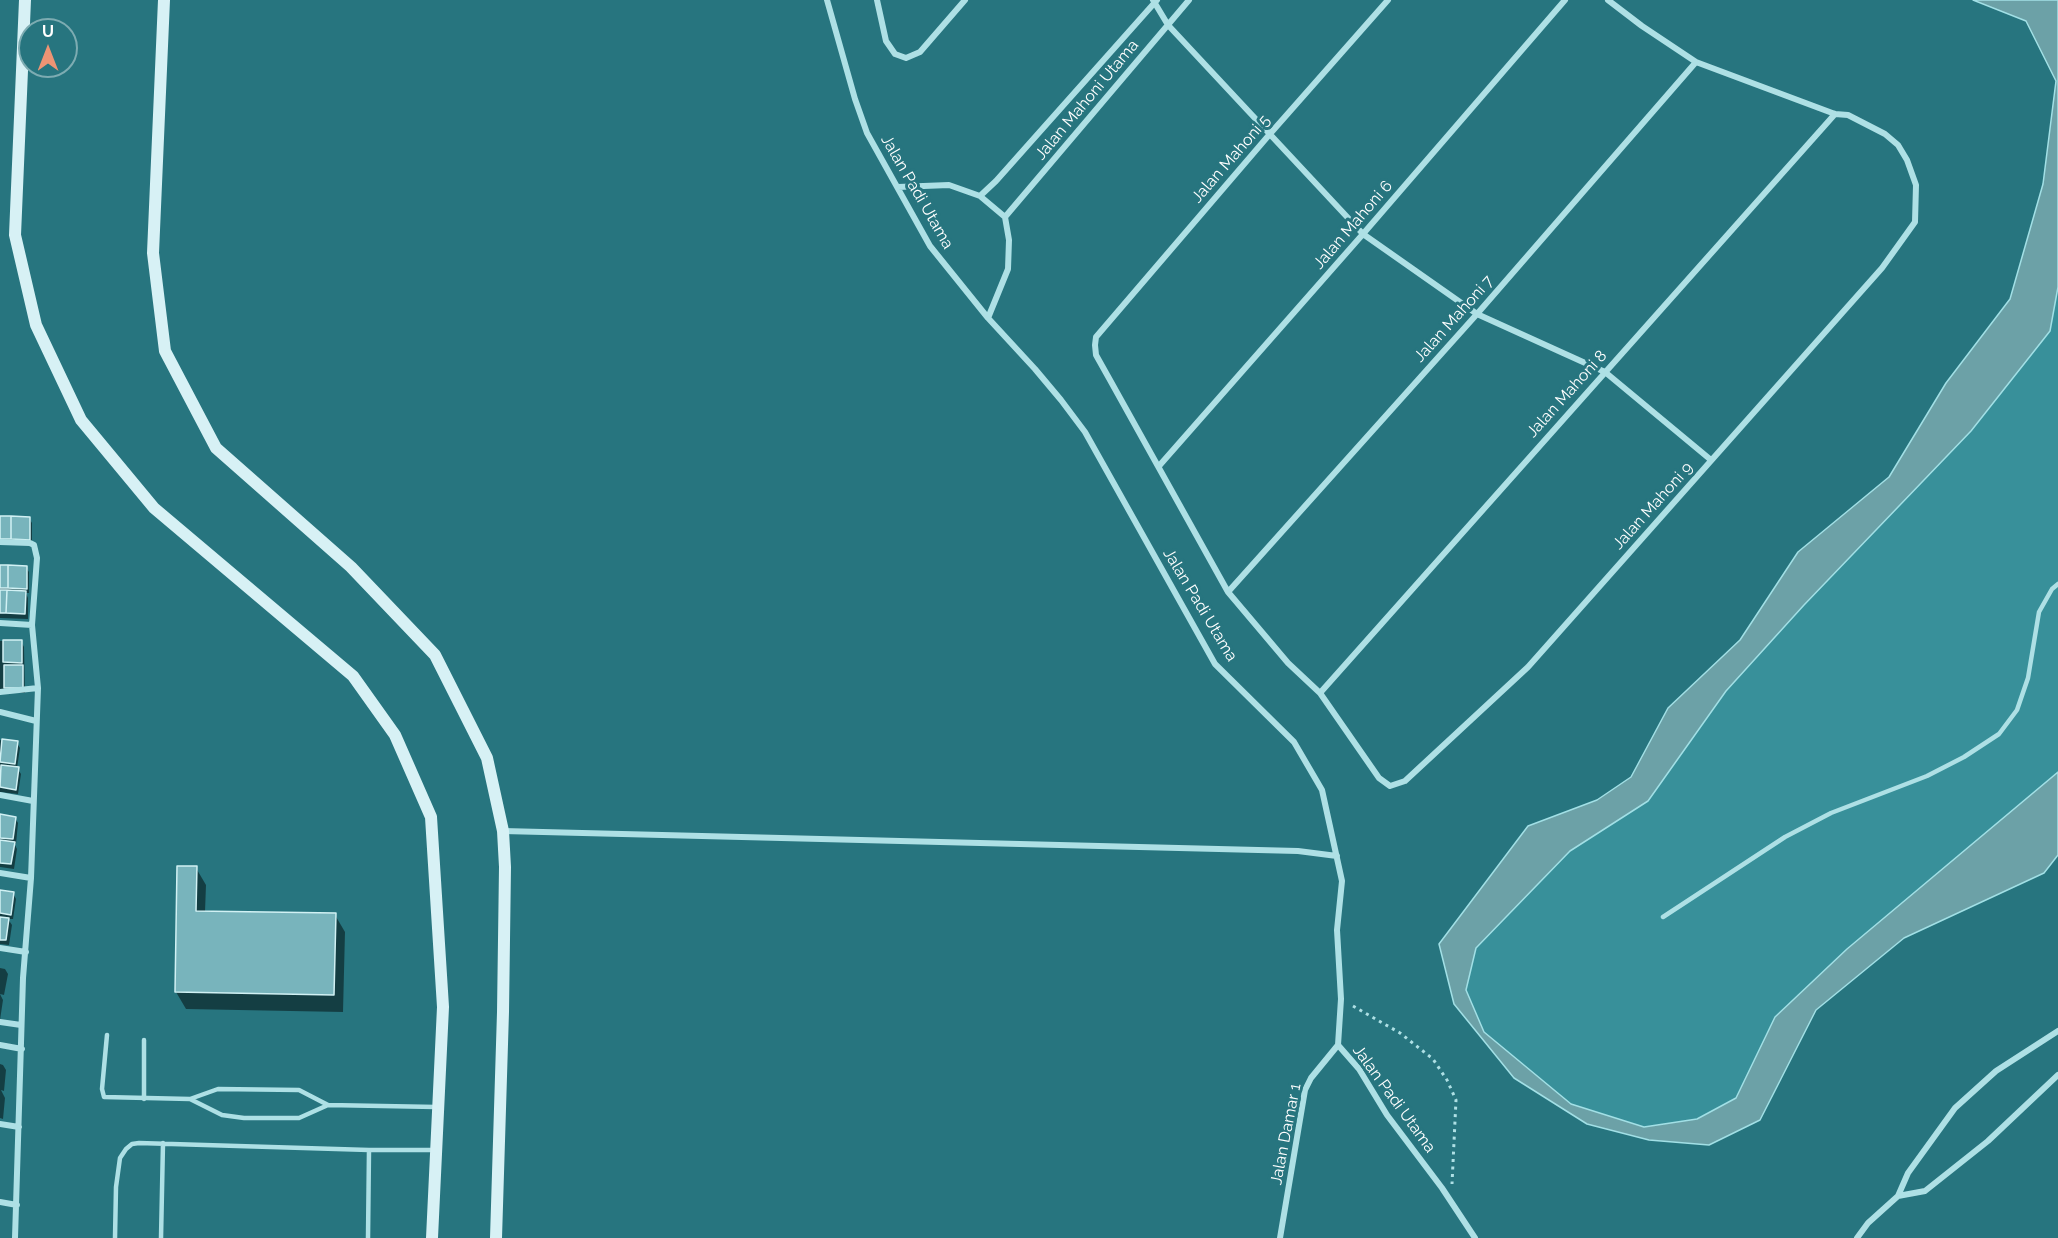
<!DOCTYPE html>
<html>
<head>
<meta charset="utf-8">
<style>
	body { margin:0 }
	#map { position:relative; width:2058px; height:1238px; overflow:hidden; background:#27757f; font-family:Raleway,sans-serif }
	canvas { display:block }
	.north { position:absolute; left:18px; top:18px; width:60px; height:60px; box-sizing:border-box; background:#27757f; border:2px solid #7dacb2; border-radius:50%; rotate:0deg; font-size:16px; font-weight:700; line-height:24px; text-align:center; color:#fff }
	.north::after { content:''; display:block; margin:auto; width:21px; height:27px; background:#ed9474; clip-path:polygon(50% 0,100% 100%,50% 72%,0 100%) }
</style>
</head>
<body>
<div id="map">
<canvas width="2058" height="1238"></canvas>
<div class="north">U</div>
</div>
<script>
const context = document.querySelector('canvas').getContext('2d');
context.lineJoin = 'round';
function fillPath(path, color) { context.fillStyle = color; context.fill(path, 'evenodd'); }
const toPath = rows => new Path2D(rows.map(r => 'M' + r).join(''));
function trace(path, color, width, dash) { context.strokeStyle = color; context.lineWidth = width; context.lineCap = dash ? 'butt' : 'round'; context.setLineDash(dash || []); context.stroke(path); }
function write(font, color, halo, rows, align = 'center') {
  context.font = font + ' Raleway,sans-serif'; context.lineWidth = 6; context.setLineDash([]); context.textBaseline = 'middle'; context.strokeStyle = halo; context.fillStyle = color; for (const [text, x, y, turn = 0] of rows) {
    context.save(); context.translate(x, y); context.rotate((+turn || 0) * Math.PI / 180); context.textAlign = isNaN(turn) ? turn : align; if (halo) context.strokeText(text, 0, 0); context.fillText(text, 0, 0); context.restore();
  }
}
fillPath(toPath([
	[2058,287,2058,772,1847,949,1775,1017,1736,1098,1697,1119,1644,1127,1571,1104,1483,1032,1466,990,1476,948,1570,851,1648,800,1726,691,2050,331]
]), '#38909a');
const water = toPath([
	[1973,0,2058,0,2058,287,2050,331,1971,431,1804,605,1726,691,1648,801,1570,851,1476,948,1466,990,1484,1032,1571,1104,1644,1127,1697,1119,1736,1098,1775,1017,1847,949,2058,772,2058,855,2044,873,1904,938,1816,1010,1760,1120,1709,1145,1649,1140,1587,1124,1514,1078,1454,1004,1439,944,1528,826,1597,800,1631,777,1668,708,1740,640,1798,552,1889,477,1946,383,2010,299,2043,184,2056,81,2026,21,1973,0]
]);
fillPath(water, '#6ca1a7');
trace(water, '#a2e0e6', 1.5);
fillPath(toPath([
	[0,518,29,518,32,523,32,544,0,544],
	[0,566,26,567,29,572,29,593,26,593,28,598,28,619,0,618],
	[0,641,21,641,24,647,25,693,0,692],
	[0,740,17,743,20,748,17,768,21,774,18,794,0,792],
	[0,816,15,818,18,823,16,844,14,843,17,849,14,869,0,867],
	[196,868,206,885,205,912,335,915,345,932,343,1012,186,1009,176,992],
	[0,892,13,893,16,899,13,919,8,919,12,925,9,945,0,944],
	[0,968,5,969,8,974,4,995,0,994,3,1000,0,1020],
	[0,1064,3,1065,6,1070,4,1091,1,1090,5,1098,3,1119,0,1118]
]), '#0007');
const building = toPath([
	[0,516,11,516,11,539,0,539,0,516],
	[11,516,30,517,30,540,11,539,11,516],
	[0,565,8,565,8,588,0,588,0,565],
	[8,565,27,566,27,589,8,588,8,565],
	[0,590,7,590,6,613,0,613,0,590],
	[7,590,26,591,25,614,6,613,7,590],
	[3,640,22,640,22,663,3,662,3,640],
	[4,665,23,665,23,688,4,688,4,665],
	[2,739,18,741,15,764,0,762,2,739],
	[1,765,19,767,16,790,0,787,1,765],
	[0,814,16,817,13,839,0,838,0,814],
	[0,840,15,842,11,864,0,863,0,840],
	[177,866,197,866,196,911,336,913,334,995,175,992,177,866],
	[0,890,14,892,11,915,0,913,0,890],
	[0,917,9,918,6,940,0,940,0,917]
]);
fillPath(building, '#78b4bc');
trace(building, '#d1f1f4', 1.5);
trace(toPath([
	[1353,1006,1400,1033,1433,1059,1447,1080,1456,1100,1452,1184]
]), '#aee0e5', 3, [3, 4.5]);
trace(toPath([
	[1663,917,1785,837,1831,813,1927,776,1964,757,1999,734,2017,710,2028,678,2039,612,2052,589,2058,584],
	[107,1035,102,1089,104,1097,190,1099,218,1089,299,1090,328,1105],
	[144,1040,144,1099],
	[190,1099,222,1115,244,1118,299,1118,328,1105,436,1107],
	[369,1150,434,1150],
	[115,1238,116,1187,120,1158,126,1149,132,1144,139,1143,369,1150,368,1238],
	[161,1238,163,1143]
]), '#aee0e5', 4.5);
trace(toPath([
	[827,0,855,99,867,133,930,246,988,318,1035,369,1061,400,1085,432,1215,664,1294,742,1322,790,1342,881,1337,930,1341,999,1338,1045,1359,1069,1387,1115,1442,1188,1475,1238],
	[877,0,886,41,895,54,906,58,920,52,965,0],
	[1153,0,1168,25,1363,234,1477,314,1605,372,1711,460],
	[1388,0,1269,135,1096,337,1095,345,1096,355,1110,380,1228,592,1288,663,1320,693,1379,778,1390,786,1405,781,1528,667,1882,268,1915,222,1916,185,1907,160,1898,145,1885,134,1848,115,1835,114,1696,62,1642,26,1608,0],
	[898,187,949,185,980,196,1005,217,1009,240,1008,269,988,318],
	[980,196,996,181,1157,0],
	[1005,217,1189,0],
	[1159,466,1363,234,1565,0],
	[0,542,30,543,34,545,37,558,32,625,38,688,31,878,23,978,15,1238],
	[1228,592,1477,314,1696,62],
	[0,623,32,625],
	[0,692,38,688],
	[1320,693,1835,114],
	[0,712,36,721],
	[0,795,33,801],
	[503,831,1298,851,1337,856],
	[0,873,31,878],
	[0,948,26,952],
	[0,1022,21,1025],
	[0,1045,22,1049],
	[0,1124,19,1127],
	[1898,1196,1925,1191,1988,1141,2058,1075],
	[0,1202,17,1205],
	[1280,1238,1305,1090,1311,1078,1338,1045],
	[1857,1238,1868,1223,1898,1196,1908,1173,1955,1108,1996,1071,2058,1031]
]), '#aee0e5', 6);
trace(toPath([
	[25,0,15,235,36,325,81,420,154,508,353,676,395,735,431,817,443,1007,432,1238],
	[164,0,153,253,165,351,216,448,351,567,435,655,487,758,503,831,505,867,503,1012,496,1238]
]), '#d7f1f5', 12);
write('16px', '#fff', '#27757f', [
	["Jalan Mahoni Utama",1087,100,-50],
	["Jalan Mahoni 5",1231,159,-49],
	["Jalan Padi Utama",917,192,60],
	["Jalan Mahoni 6",1353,225,-49],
	["Jalan Mahoni 7",1454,319,-48],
	["Jalan Mahoni 8",1567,394,-48],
	["Jalan Mahoni 9",1653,506,-48],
	["Jalan Padi Utama",1200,605,59],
	["Jalan Padi Utama",1394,1099,54],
	["Jalan Damar 1",1286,1134,-79]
]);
</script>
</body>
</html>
